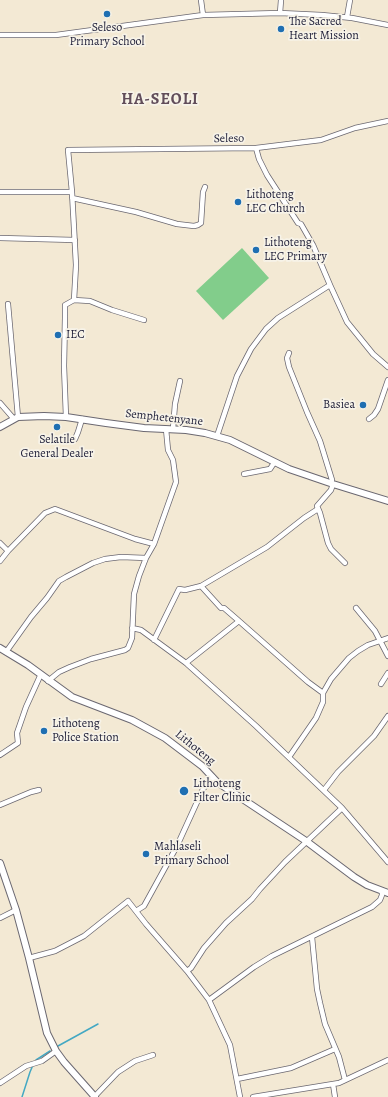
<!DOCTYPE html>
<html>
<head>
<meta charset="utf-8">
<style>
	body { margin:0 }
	canvas { display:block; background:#f3e9d4 }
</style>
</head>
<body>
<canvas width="388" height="1097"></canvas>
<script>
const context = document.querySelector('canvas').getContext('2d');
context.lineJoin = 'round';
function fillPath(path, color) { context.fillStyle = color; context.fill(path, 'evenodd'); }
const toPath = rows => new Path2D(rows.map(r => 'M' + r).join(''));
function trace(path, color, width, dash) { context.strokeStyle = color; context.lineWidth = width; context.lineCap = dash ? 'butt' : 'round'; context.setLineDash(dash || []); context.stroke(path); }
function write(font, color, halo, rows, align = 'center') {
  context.font = font + ' Alegreya,serif'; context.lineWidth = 3.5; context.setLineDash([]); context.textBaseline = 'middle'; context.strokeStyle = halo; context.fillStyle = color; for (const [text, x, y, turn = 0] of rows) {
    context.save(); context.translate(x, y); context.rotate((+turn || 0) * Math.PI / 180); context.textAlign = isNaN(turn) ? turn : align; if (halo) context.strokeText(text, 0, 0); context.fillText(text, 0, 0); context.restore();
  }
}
fillPath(toPath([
	[242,248,269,278,223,320,196,291]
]), '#82cd8b');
trace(toPath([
	[58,1046,98,1024],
	[36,1060,50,1051],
	[22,1097,30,1072,33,1065]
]), '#43a8c3', 1.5);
const street = toPath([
	[201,0,203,15],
	[280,13,281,0],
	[347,17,350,0],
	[0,35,56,35,203,15,280,13,322,15,352,18,388,25],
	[0,192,72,192],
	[72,198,136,212,177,224,194,226,198,225,201,223,203,192,205,187],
	[0,238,75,240],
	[330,285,347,322,373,354,388,367],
	[74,300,90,301,112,310,144,320],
	[8,304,18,417],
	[289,353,287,358,289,367,307,412,320,441,332,480,331,483],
	[0,403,14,419],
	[66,417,64,366,65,317,65,305,74,300,76,265,72,192,68,150,256,148,321,140,355,128,388,121],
	[369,419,374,415,378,409,388,380],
	[173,429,175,404,180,381],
	[217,436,237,376,251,349,266,329,278,318,330,285,313,245,301,224,298,223,267,175,259,159,256,148],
	[75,439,78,432,82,419],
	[244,474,270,469,274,463],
	[333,484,331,490,317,506,320,513,328,543,331,549,345,563],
	[0,543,8,551,0,561],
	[8,551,45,513,55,509,135,539,154,544],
	[201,586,267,547,304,518,318,509],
	[356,608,375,631,388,656],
	[132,628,141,630,186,663,256,726,342,808,388,862],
	[154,640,179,589,185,590,201,586,221,608,224,608,239,621,308,682,323,693],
	[6,652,31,617,47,598,59,581,66,577,93,563,105,559,121,557,146,558],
	[186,663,239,621],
	[48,681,59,672,70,667,91,659,125,650,128,648,132,638,134,594,139,576,146,558,154,544,176,482,173,460,168,450,166,429],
	[381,684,388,673],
	[0,755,18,743,17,733,26,707,41,674],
	[289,757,316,718,323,702,323,693,331,679,349,658,358,651,368,645,388,638],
	[324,790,338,772,374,736,388,716],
	[0,805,31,792,39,790],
	[136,911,144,906,177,846,203,789,213,777],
	[0,918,16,910],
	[312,937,317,989,320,1003,325,1024,339,1057,345,1080],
	[29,958,55,951,84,936,128,901,146,924,187,971,209,1000,230,1045,240,1097],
	[187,971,191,968,204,948,226,923,252,899,260,889,285,862,342,808],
	[209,1000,254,967,272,956,372,907,380,900,382,895,382,892],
	[237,1079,291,1068,335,1049],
	[0,1083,26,1066,42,1061,56,1051],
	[333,1084,335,1097],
	[95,1096,118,1072,135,1061,153,1055],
	[253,1097,339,1083,388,1060]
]);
const secondary = toPath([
	[0,427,18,417,44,416,66,417,106,423,144,428,186,430,205,433,230,440,289,469,333,484,388,501],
	[0,648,28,665,72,697,132,720,165,738,202,766,217,782,226,788,306,841,354,877,367,885,388,893],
	[0,863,16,910,29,958,47,1033,56,1051,64,1062,95,1097]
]);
trace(street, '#6b6871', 6);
trace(secondary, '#6b6871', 8);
trace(street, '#fff', 4.5);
trace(secondary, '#fff', 6);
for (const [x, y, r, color] of [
	[107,14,4,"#1f6fb2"],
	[281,29,4,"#1f6fb2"],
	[238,202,4,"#1f6fb2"],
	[256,250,4,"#1f6fb2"],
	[58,335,4,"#1f6fb2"],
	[363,405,4,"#1f6fb2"],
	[57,427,4,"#1f6fb2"],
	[44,731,4,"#1f6fb2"],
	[184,791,5,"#1f6fb2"],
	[146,854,4,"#1f6fb2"]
]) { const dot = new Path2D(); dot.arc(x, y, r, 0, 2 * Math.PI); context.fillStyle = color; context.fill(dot); trace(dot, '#f7f3e8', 1.5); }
write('12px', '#22223b', '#f7f3e8', [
	["The Sacred",289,22],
	["Heart Mission",289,36],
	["Seleso",107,28,"center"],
	["Primary School",107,42,"center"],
	["Lithoteng",246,195],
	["LEC Church",246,209],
	["Lithoteng",264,243],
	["LEC Primary",264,257],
	["IEC",66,335],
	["Basiea",355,405,"right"],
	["Selatile",57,440,"center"],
	["General Dealer",57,454,"center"],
	["Lithoteng",52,724],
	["Police Station",52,738],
	["Lithoteng",193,784],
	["Filter Clinic",193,798],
	["Mahlaseli",154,847],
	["Primary School",154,861]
], 'left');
write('12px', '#22223b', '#f7f3e8', [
	["Seleso",229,139,-1],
	["Semphetenyane",164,418,6],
	["Lithoteng",195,748,39]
]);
context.letterSpacing = '1px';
write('bold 16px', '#614d5a', '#f7f3e8', [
	["HA-SEOLI",160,100]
]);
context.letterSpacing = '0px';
</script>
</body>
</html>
